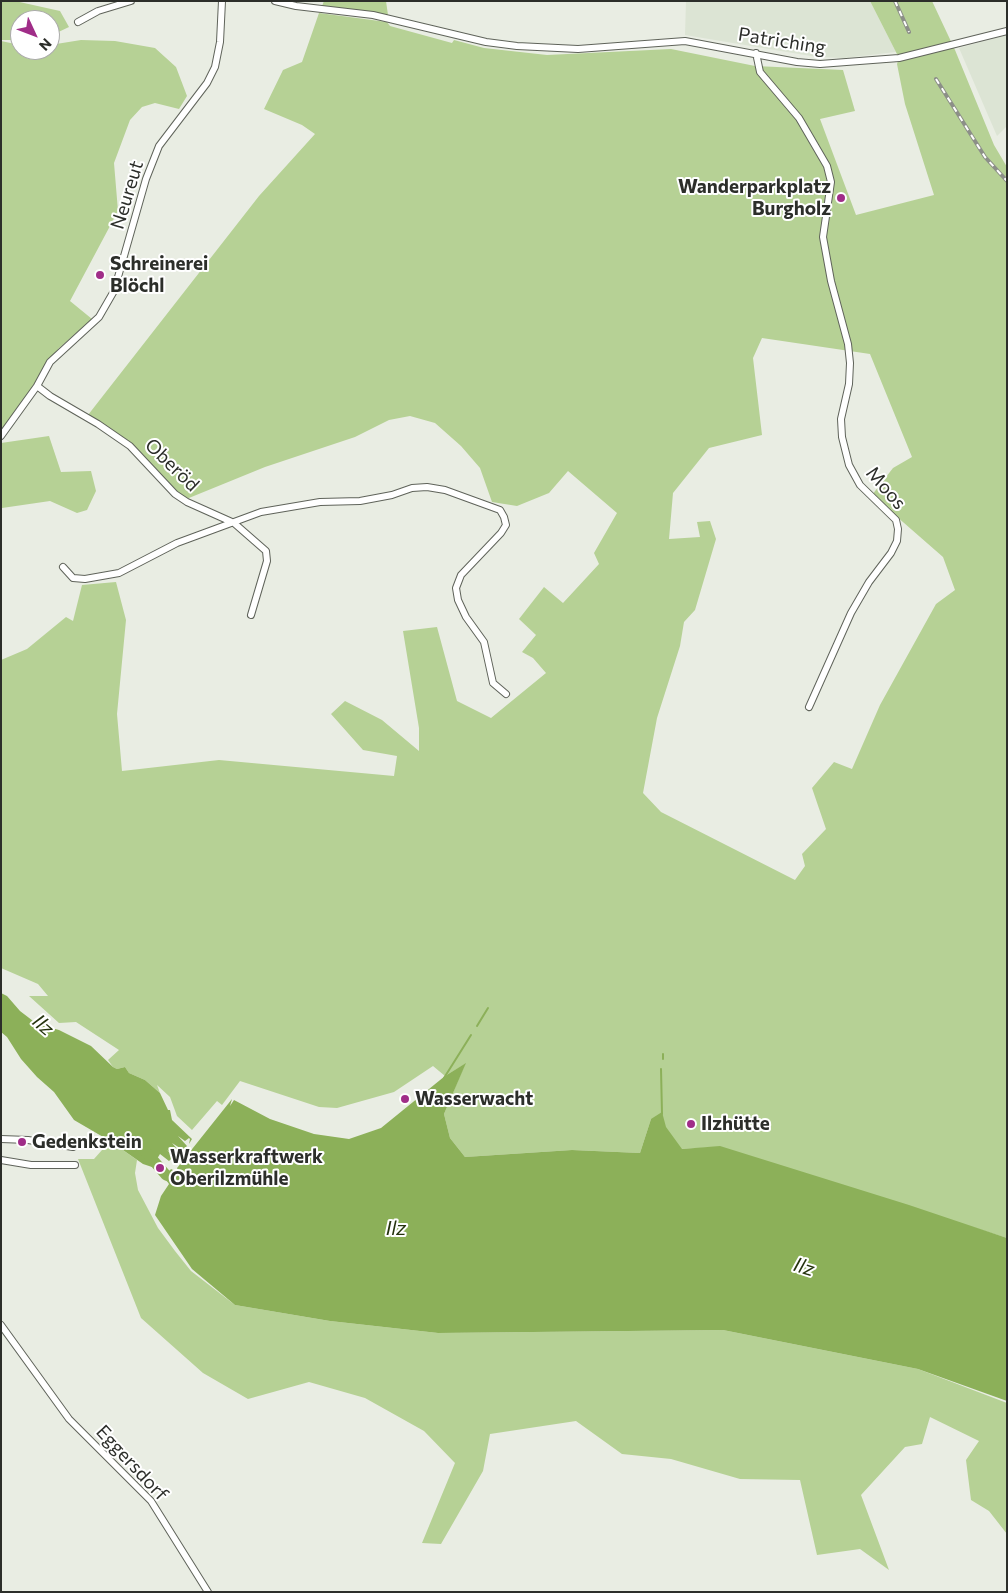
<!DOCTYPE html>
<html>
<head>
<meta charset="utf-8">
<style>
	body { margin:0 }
	#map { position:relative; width:1008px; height:1593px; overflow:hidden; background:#e9ede3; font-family:Commissioner,sans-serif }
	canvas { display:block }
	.frame { position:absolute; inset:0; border:2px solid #2c2e2a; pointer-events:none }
	.north { position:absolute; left:10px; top:10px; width:50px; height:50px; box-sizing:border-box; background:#fff; border:1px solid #ababaa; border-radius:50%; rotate:133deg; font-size:14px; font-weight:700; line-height:20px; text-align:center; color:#2c2e2a }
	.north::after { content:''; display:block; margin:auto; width:18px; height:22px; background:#a02d88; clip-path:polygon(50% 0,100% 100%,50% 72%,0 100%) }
</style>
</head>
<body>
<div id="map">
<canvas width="1008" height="1593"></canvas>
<div class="frame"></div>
<div class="north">N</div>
</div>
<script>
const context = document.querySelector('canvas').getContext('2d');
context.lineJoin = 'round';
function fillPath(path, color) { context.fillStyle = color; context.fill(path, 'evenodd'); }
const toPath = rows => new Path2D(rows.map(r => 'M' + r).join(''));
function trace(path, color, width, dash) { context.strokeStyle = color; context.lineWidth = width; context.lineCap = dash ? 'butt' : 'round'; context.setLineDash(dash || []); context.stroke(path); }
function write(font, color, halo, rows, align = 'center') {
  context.font = font + ' Commissioner,sans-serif'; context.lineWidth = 4; context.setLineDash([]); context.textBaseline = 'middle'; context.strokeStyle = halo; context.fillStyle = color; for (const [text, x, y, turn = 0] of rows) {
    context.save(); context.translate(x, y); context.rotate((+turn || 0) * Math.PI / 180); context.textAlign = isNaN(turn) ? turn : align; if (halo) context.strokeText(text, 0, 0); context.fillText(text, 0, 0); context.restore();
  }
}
fillPath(toPath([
	[686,1,870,1,896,52,844,58,817,57,685,35],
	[1007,35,1007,126,997,136,959,48]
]), '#dce4d4');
fillPath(toPath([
	[1,1,15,1,60,11,69,27,50,36,50,20,20,20,20,40,1,40],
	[324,1,386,1,388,15,322,6],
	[870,1,932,1,955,50,994,145,1007,167,1007,1238,720,1147,681,1149,651,1119,640,1153,572,1150,465,1157,450,1138,444,1114,465,1064,445,1076,433,1066,394,1092,337,1108,319,1107,240,1081,222,1105,217,1101,192,1130,177,1116,170,1097,157,1085,160,1093,145,1080,129,1073,125,1067,117,1069,113,1067,108,1060,119,1050,76,1022,59,1023,29,996,48,996,38,984,1,968,1,660,27,649,66,617,73,621,82,585,116,582,126,620,117,714,122,771,219,760,394,776,397,756,363,750,331,714,345,701,382,720,419,751,419,728,403,631,437,627,457,701,491,718,546,673,533,658,522,652,536,635,519,619,544,587,563,603,599,564,594,553,617,513,568,471,549,493,517,506,492,502,480,468,461,446,435,423,410,416,389,420,355,437,265,467,184,500,142,458,88,415,259,196,315,134,302,125,264,109,283,70,302,62,319,13,387,22,390,26,452,43,454,40,484,48,547,55,671,49,755,66,843,70,855,111,820,119,856,215,934,195,905,104,897,64,899,58],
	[762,338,870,354,912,457,893,468,872,495,943,557,955,590,936,604,880,705,852,769,834,762,812,788,826,829,802,854,805,866,795,880,661,812,643,793,657,718,680,646,684,622,695,610,716,539,710,521,697,522,700,537,669,539,673,493,709,448,762,435,753,358],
	[81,40,115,41,155,48,176,67,187,96,179,109,155,103,142,107,130,120,114,163,118,211,70,301,92,319,58,349,57,354,1,436,1,41,20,45,20,50,50,50,50,45],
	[49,436,61,472,91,471,96,491,87,510,77,513,50,501,2,508,1,443],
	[110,1141,137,1160,135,1173,138,1190,158,1228,175,1251,191,1271,235,1305,330,1321,438,1333,723,1330,918,1369,1007,1403,1007,1534,989,1511,971,1500,966,1460,979,1441,930,1417,922,1444,905,1447,861,1495,889,1570,860,1549,817,1555,800,1480,740,1479,671,1459,622,1454,576,1421,490,1434,483,1471,441,1544,422,1543,455,1463,424,1431,365,1398,309,1382,248,1399,203,1373,141,1318,78,1159,94,1159]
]), '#b6d195');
fillPath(toPath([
	[1,993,7,996,20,1011,37,1024,59,1030,91,1046,113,1067,117,1069,125,1067,129,1073,145,1080,160,1093,168,1110,170,1110,172,1120,192,1139,189,1144,190,1139,189,1138,185,1141,178,1136,187,1146,183,1150,172,1143,181,1153,177,1157,179,1153,178,1151,174,1155,167,1150,176,1159,172,1164,172,1158,169,1161,160,1154,152,1167,143,1164,110,1141,74,1120,54,1092,37,1077,21,1059,7,1037,1,1032],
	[466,1063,444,1114,450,1138,465,1157,572,1150,640,1153,651,1119,662,1112,666,1127,682,1149,720,1146,909,1205,1007,1238,1007,1401,918,1369,723,1330,438,1333,330,1321,235,1305,192,1269,155,1215,161,1196,169,1184,164,1177,171,1169,179,1173,177,1168,232,1099,230,1106,234,1100,270,1119,314,1134,349,1139,381,1128,445,1076]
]), '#8cb059');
trace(toPath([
	[477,1026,488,1008],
	[663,1059,663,1054],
	[661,1069,662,1114],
	[444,1078,471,1035]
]), '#8cb059', 2);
trace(toPath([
	[146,1152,166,1175,178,1180]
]), '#8cb059', 11);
const minor = toPath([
	[275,1,296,6,373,15,486,42,517,46,578,49,685,41,797,62,820,64,899,58,1007,31],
	[78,22,98,11,131,1],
	[756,53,760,72,799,118,827,166,831,182,823,237,831,281,848,344,850,363,849,384,841,419,842,437,849,465,860,485,896,520,898,529,897,541,891,553,869,582,851,613,809,707],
	[37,386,50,362,99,317,114,291,146,179,159,146,207,83,215,67,220,42,222,1],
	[1,436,37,386,50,396,98,424,130,446,175,494,187,502,234,523,266,551,267,561,251,615],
	[63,567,73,578,85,579,119,573,177,543,261,512,320,502,360,501,392,495,412,488,427,487,445,490,500,510,504,517,506,525,501,533,461,575,456,588,458,600,466,617,484,642,493,683,506,694],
	[1,1139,28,1140,73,1147],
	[1,1160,31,1165,75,1165],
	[1,1325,69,1419,151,1501,208,1592]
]);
trace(minor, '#5f635a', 8);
trace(minor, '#fff', 6);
const rail = toPath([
	[895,1,909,32],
	[936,79,985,157,1007,181]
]);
trace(rail, '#8c8f88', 4);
trace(rail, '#fff', 2, [5.5]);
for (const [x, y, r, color] of [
	[841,198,5,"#a02d88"],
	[100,275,5,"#a02d88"],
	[405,1099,5,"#a02d88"],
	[691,1124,5,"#a02d88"],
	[22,1142,5,"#a02d88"],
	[160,1168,5,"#a02d88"]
]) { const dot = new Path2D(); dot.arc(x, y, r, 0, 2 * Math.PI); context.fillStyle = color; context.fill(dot); trace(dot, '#fff', 2); }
write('19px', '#2c2e2a', '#fff', [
	["Patriching",782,41,9],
	["Neureut",127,195,-73],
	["Oberöd",172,465,44],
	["Moos",886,488,49],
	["Eggersdorf",132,1463,47]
]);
write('bold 19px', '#2c2e2a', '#fff', [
	["Wanderparkplatz",831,187,"right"],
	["Burgholz",831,209,"right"],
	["Schreinerei",110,264],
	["Blöchl",110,286],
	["Wasserwacht",415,1099],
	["Ilzhütte",701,1124],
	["Gedenkstein",32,1142],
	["Wasserkraftwerk",170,1157],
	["Oberilzmühle",170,1179]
], 'left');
write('italic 20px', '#25330e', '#fff', [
	["Ilz",43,1025,41],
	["Ilz",396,1228],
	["Ilz",804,1267,17]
]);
</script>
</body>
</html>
